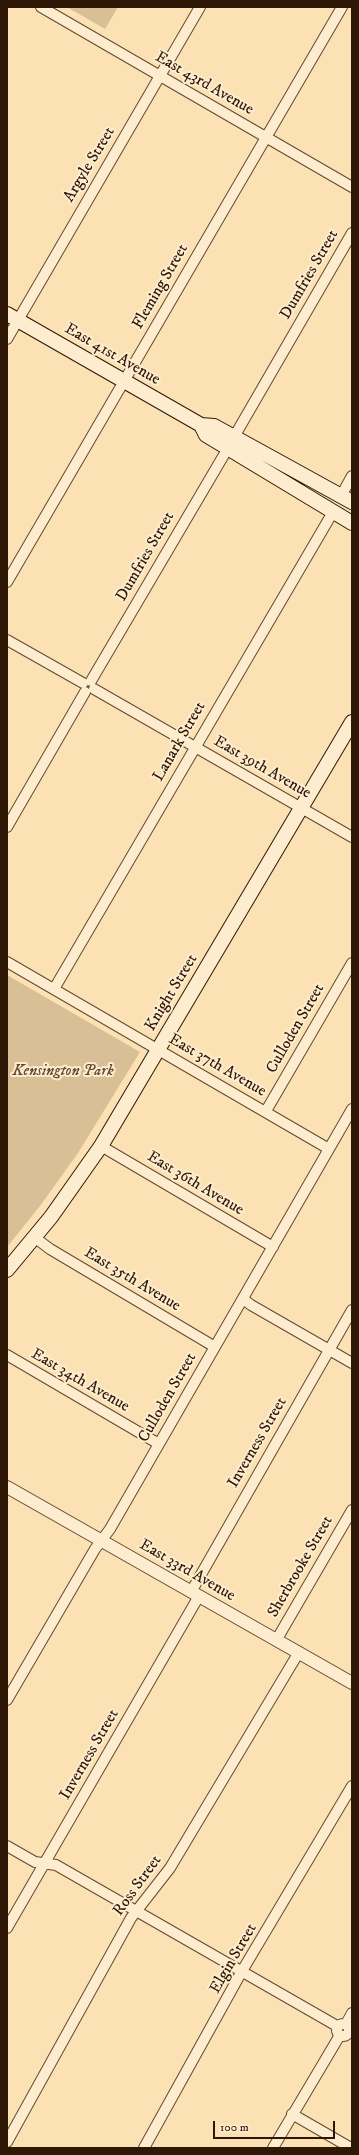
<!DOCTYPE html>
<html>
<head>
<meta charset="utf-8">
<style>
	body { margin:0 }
	#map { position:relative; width:359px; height:2155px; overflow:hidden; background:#fce1b4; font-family:"IM FELL DW Pica",serif }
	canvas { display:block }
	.frame { position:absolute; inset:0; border:8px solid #2e1705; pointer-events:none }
	.scale { position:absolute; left:213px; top:2121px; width:122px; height:18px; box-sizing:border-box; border:2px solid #2e1705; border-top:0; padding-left:5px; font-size:12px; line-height:14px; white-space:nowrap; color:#2e1705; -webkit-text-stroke:3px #fdecce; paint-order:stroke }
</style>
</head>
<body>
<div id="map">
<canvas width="359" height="2155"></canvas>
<div class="frame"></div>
<div class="scale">100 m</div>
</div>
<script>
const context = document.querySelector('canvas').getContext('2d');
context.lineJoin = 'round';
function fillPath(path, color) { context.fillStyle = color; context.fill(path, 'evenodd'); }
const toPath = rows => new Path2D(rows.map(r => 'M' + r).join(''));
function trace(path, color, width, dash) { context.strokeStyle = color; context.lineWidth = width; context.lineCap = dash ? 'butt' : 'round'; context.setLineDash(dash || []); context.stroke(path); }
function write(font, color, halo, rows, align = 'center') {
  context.font = font + ' "IM FELL DW Pica",serif'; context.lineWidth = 4; context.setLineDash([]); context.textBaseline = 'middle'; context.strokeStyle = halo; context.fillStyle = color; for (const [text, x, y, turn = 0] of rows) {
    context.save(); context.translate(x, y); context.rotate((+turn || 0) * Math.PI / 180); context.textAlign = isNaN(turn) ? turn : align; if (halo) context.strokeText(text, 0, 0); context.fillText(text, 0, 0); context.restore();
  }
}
fillPath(toPath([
	[67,7,118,7,105,29],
	[7,975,140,1052,78,1153,40,1206,7,1247]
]), '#d9bf96');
const minor = toPath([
	[41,7,352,187],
	[7,339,200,7],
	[234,437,352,233],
	[341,496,352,476],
	[7,582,342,7],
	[7,640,83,683],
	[91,681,228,448],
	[94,689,352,837],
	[7,827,85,692],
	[7,962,329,1149],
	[54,989,333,512],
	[266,1111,352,963],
	[101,1146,273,1247],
	[34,1237,50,1249,215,1347],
	[243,1299,251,1305,352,1363],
	[7,1355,159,1444],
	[191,1592,352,1310],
	[277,1639,352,1510],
	[7,1700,95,1549,110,1529,352,1109],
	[7,1846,35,1862,56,1865,337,2026],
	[7,1928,199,1596],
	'337 2030a6 6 0 1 1 12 0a6 6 0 1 1-12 0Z',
	[346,2024,352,2013],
	[292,2114,351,2148],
	[7,2142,131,1918,170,1868,299,1652],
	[144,2148,242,1971,352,1786],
	[273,2148,340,2035]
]);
const tertiary = toPath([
	[7,1487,352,1683]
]);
const secondary = toPath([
	[7,314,201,425,214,426,352,502],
	[201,425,206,435,352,523],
	[7,1270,51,1217,101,1146,352,722]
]);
trace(minor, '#624a31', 12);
trace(tertiary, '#624a31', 14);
trace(secondary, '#2e1705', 16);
trace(minor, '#fdecce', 10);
trace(tertiary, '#fdecce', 12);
trace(secondary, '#fdecce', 14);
write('16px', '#2e1705', '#fdecce', [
	["East 43rd Avenue",204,84,30],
	["Argyle Street",90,165,-59],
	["Dumfries Street",310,275,-60],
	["Fleming Street",161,287,-60],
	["East 41st Avenue",112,355,30],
	["Dumfries Street",146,557,-60],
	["Lanark Street",180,742,-60],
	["East 39th Avenue",262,768,30],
	["Knight Street",172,993,-59],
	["Culloden Street",296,1029,-60],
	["East 37th Avenue",217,1066,30],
	["East 36th Avenue",195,1184,31],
	["East 35th Avenue",132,1280,31],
	["East 34th Avenue",80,1381,30],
	["Culloden Street",168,1398,-60],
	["Inverness Street",258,1443,-60],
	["Sherbrooke Street",301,1567,-60],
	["East 33rd Avenue",187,1571,30],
	["Inverness Street",90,1755,-60],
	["Ross Street",138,1886,-54],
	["Elgin Street",234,1959,-60]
]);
write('italic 16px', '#614930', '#fdecce', [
	["Kensington Park",63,1072]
]);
</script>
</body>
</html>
